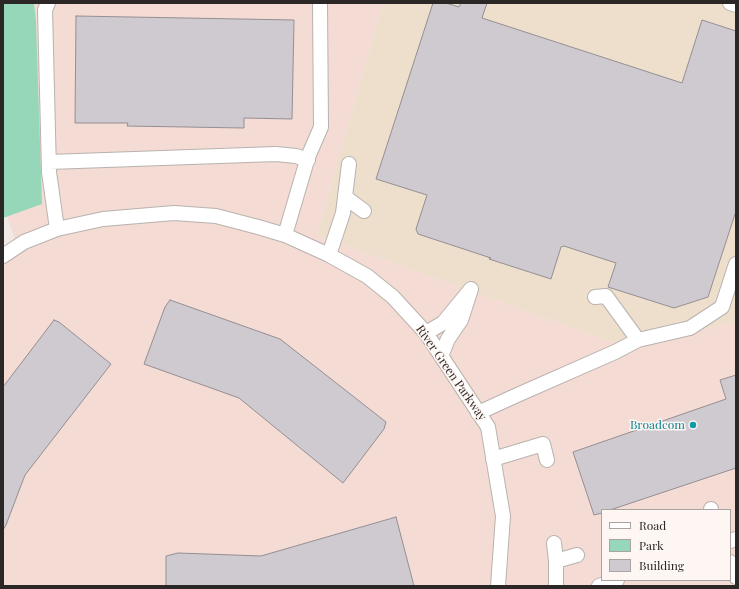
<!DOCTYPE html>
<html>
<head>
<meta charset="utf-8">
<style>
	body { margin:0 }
	#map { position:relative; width:739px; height:589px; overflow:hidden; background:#f0e9e6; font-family:"Playfair Display",serif }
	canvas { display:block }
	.frame { position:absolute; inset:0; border:4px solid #2a2726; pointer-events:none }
	.legend { position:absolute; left:601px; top:509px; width:130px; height:72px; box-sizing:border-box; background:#fef6f3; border:1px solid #a9a3a1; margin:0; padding:5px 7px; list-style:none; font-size:12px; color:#2a2726 }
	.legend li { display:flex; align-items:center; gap:8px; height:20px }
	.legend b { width:20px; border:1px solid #a9a3a1 }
</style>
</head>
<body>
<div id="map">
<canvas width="739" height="589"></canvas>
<div class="frame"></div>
<ul class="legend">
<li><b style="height:5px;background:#fff"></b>Road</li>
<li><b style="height:11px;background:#97d7b9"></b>Park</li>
<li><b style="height:11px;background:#cfcacf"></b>Building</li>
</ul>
</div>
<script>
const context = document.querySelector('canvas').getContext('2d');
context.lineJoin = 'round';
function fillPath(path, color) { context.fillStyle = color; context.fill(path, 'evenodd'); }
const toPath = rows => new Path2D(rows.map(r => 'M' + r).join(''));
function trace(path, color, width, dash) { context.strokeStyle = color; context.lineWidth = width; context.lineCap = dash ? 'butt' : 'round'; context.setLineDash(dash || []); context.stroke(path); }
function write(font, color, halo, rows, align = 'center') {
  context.font = font + ' "Playfair Display",serif'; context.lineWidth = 3; context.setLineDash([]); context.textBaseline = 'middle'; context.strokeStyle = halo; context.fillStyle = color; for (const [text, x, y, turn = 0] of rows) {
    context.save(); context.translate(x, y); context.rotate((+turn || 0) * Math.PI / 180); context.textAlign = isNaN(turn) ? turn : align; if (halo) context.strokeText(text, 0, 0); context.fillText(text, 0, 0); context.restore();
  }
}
fillPath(toPath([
	[3,3,383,3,317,235,623,346,736,322,736,586,3,586,3,259,17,246,3,204],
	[602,510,730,510,730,580,602,580]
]), '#f4dbd3');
fillPath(toPath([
	[383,3,736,3,736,322,623,346,317,235]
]), '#eddfcc');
fillPath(toPath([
	[3,3,34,3,36,21,42,204,3,218]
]), '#97d7b9');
const building = toPath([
	[433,3,446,3,459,7,461,3,487,3,482,18,682,83,702,20,736,31,736,211,708,297,674,308,608,287,616,263,564,246,561,247,551,279,489,259,491,258,418,234,416,229,427,195,376,179,433,3],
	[76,16,294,20,292,119,244,118,244,128,127,126,128,123,75,123,76,16],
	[170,300,280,339,386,422,384,429,343,483,239,398,144,364,165,307,170,300],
	[54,320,59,322,111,364,25,475,6,525,3,530,3,387,54,320],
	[736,375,736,468,610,510,602,510,602,513,594,515,573,452,726,399,720,380,736,375],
	[396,517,414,586,166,586,166,556,178,553,261,556,396,517]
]);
fillPath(building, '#cfcacf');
trace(building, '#958f94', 1);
const minor = toPath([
	[48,3,45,10,49,172,57,229],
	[730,3,736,5],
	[49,162,276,154,296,156,308,160],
	[345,197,364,211],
	[285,235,308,157,321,127,320,3],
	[329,255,343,213,349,164],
	[3,256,24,242,57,229,103,219,174,213,216,216,258,227,285,235,329,255,367,276,393,297,426,333,488,427,503,516,498,586],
	[595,297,606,296,638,340],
	[426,333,443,323,471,289,461,320,448,339,441,356],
	[478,413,515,396,615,352,638,340,690,328,722,307,736,264],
	[493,459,543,444,547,460],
	[711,509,711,510],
	[730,541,736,539],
	[554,543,556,561,556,586],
	[556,561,577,555],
	[730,562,736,577],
	[599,586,617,580]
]);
trace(minor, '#b9b2af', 16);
trace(minor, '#fff', 14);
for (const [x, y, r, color] of [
	[693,425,4,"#0f9aa8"]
]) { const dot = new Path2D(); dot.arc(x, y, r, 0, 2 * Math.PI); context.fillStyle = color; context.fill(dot); trace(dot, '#fef6f3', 1.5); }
write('12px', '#2a2726', '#fef6f3', [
	["River Green Parkway",451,373,55]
]);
write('12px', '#0d838f', '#fef6f3', [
	["Broadcom",685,425]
], 'right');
</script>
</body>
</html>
